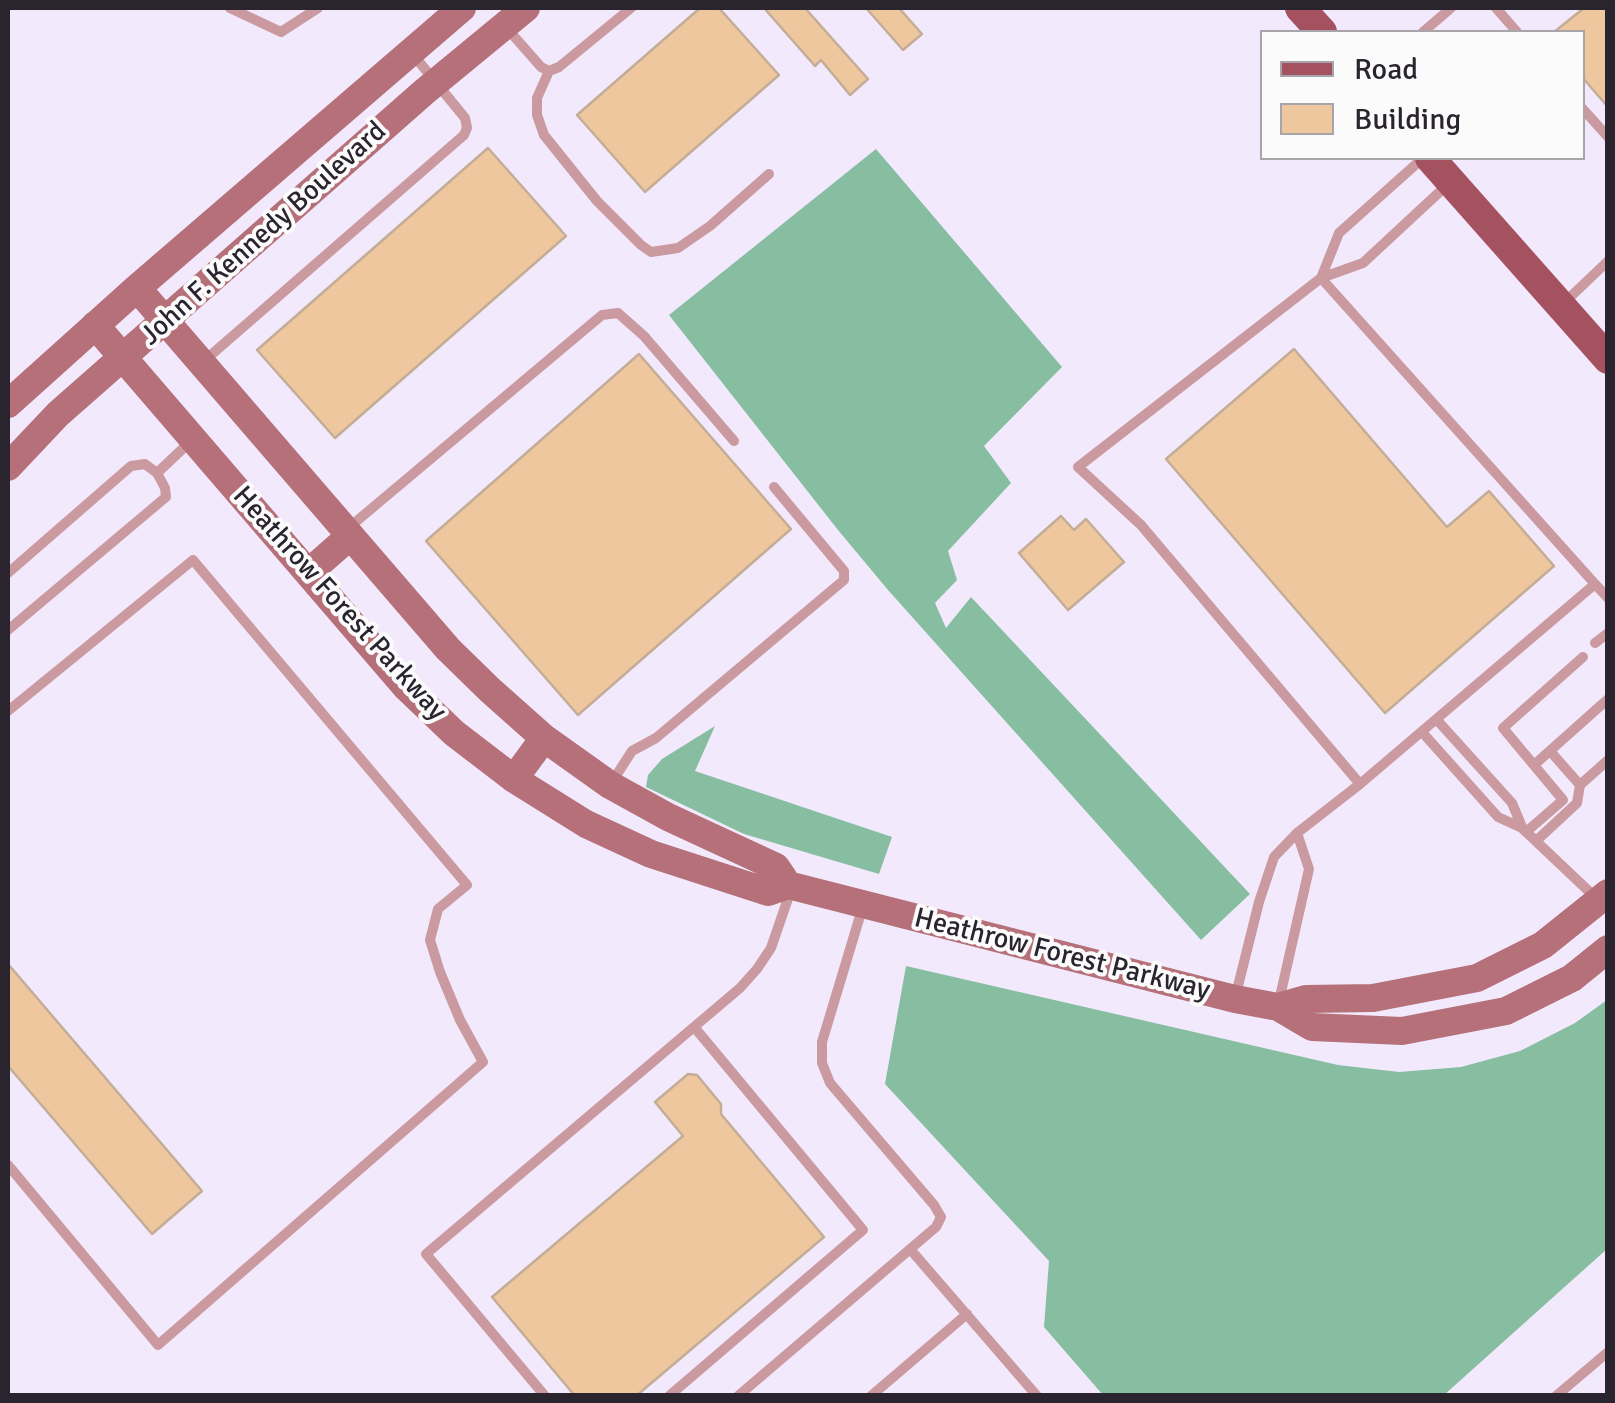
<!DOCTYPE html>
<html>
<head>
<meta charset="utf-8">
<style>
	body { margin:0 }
	#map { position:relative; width:1615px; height:1403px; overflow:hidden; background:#f2eafc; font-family:Signika,sans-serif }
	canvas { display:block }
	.frame { position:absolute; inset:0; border:10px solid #29242e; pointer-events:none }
	.legend { position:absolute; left:1260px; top:30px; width:325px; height:130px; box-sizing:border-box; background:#fbfbfb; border:2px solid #a7a5a9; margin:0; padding:12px 18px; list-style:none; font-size:30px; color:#29242e }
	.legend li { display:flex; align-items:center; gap:20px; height:50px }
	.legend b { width:50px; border:2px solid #a7a5a9 }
</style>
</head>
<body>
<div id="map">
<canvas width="1615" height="1403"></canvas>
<div class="frame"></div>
<ul class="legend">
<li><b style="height:12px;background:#a45160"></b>Road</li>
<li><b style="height:28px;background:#efc79f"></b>Building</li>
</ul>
</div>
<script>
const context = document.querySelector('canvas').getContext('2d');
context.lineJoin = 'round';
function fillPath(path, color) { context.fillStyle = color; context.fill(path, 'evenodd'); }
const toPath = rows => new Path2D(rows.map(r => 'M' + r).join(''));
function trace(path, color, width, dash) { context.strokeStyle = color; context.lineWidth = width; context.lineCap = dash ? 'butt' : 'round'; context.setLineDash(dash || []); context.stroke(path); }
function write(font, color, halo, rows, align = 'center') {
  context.font = font + ' Signika,sans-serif'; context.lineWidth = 8; context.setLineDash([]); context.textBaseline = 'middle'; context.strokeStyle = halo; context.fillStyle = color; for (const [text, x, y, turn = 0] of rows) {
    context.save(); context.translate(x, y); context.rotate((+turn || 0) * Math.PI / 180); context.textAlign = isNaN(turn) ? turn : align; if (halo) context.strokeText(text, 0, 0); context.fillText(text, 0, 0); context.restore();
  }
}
fillPath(toPath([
	[876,149,1062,367,984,446,1011,483,948,551,957,580,935,603,946,628,971,597,1250,894,1201,940,888,590,838,530,669,315],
	[715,726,695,771,892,837,879,874,744,834,646,787,648,775,662,759],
	[906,966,1338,1065,1399,1072,1461,1067,1520,1051,1575,1023,1607,1000,1607,1249,1444,1395,1103,1395,1044,1327,1049,1261,885,1084]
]), '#87bda1');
const building = toPath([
	[700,8,719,8,779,75,645,192,577,115,700,8],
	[764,8,805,8,868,79,850,95,821,60,815,66,764,8],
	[866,8,899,8,922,34,903,50,866,8],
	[1584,8,1608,8,1608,107,1582,77,1582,32,1554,32,1584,8],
	[488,148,566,236,335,438,257,350,488,148],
	[1294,349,1447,527,1489,491,1554,566,1385,713,1166,459,1294,349],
	[639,354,791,529,578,715,426,541,639,354],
	[1061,516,1074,530,1086,519,1124,562,1068,610,1019,553,1061,516],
	[8,964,202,1191,152,1234,8,1066,8,964],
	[688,1074,697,1075,721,1104,721,1114,824,1237,636,1396,575,1396,492,1297,683,1136,655,1102,688,1074]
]);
fillPath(building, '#efc79f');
trace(building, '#c4ad97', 2.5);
trace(toPath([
	[230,8,281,32,318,8],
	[1496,8,1517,32],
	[505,26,541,67,549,71,559,67,631,8],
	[1423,32,1451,8],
	[549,71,537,98,537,115,544,135,597,201,641,245,651,252,678,248,710,226,769,174],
	[1582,108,1608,137],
	[1321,278,1595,584,1360,784],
	[1321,278,1339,233,1423,158],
	[1565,302,1608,261],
	[204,361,464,135,467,128,465,118,411,52],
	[157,473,193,439],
	[346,530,602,315,618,313,644,336,734,441],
	[8,573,131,466,145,464,157,473,165,488,166,497,8,630],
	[1595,584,1608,598],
	[1595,643,1608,633],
	[8,711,193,560,467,885,438,909,430,940,440,972,460,1020,483,1062,158,1345,8,1165],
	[1437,720,1512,803,1522,827],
	[1422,732,1498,817,1522,828,1596,898],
	[1550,751,1580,785],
	[1534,765,1608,699],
	[610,785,632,751,656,738,844,580,844,571,774,487],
	[1526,832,1563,800,1503,728,1583,657],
	[1536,841,1577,803,1580,785,1608,760],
	[1236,994,1259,902,1274,857,1297,833,1360,784,1141,525,1078,467,1321,278,1363,263,1447,185],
	[1279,1001,1309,869,1297,833],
	[910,1249,1037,1396],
	[545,1396,426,1254,740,988,757,969,771,948,792,887],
	[669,1396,863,1230,695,1028],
	[738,1396,936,1227,941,1217,934,1205,830,1083,822,1063,822,1042,863,906],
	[871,1396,967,1314],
	[1556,1396,1608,1352]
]), '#ca9aa0', 10);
trace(toPath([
	[137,288,448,649,490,690,544,738,610,785,668,817,776,867,788,885],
	[95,325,407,688,454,733,514,779,586,824,651,854,768,892,788,885,1235,999,1278,1007,1312,1027,1402,1031,1506,1011,1572,978,1608,949],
	[8,404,137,288,462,8],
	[8,467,58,414,424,92,526,8],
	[308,573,350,536],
	[514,779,544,738],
	[1278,1007,1306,999,1373,998,1477,978,1543,945,1608,893]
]), '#b5707a', 28);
trace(toPath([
	[1300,8,1322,32],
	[1430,158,1608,359]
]), '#a45160', 30);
write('28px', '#29242e', '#fbfbfb', [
	["John F. Kennedy Boulevard",264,234,-42],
	["Heathrow Forest Parkway",339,604,48],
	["Heathrow Forest Parkway",1062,955,14]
]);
</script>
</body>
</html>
